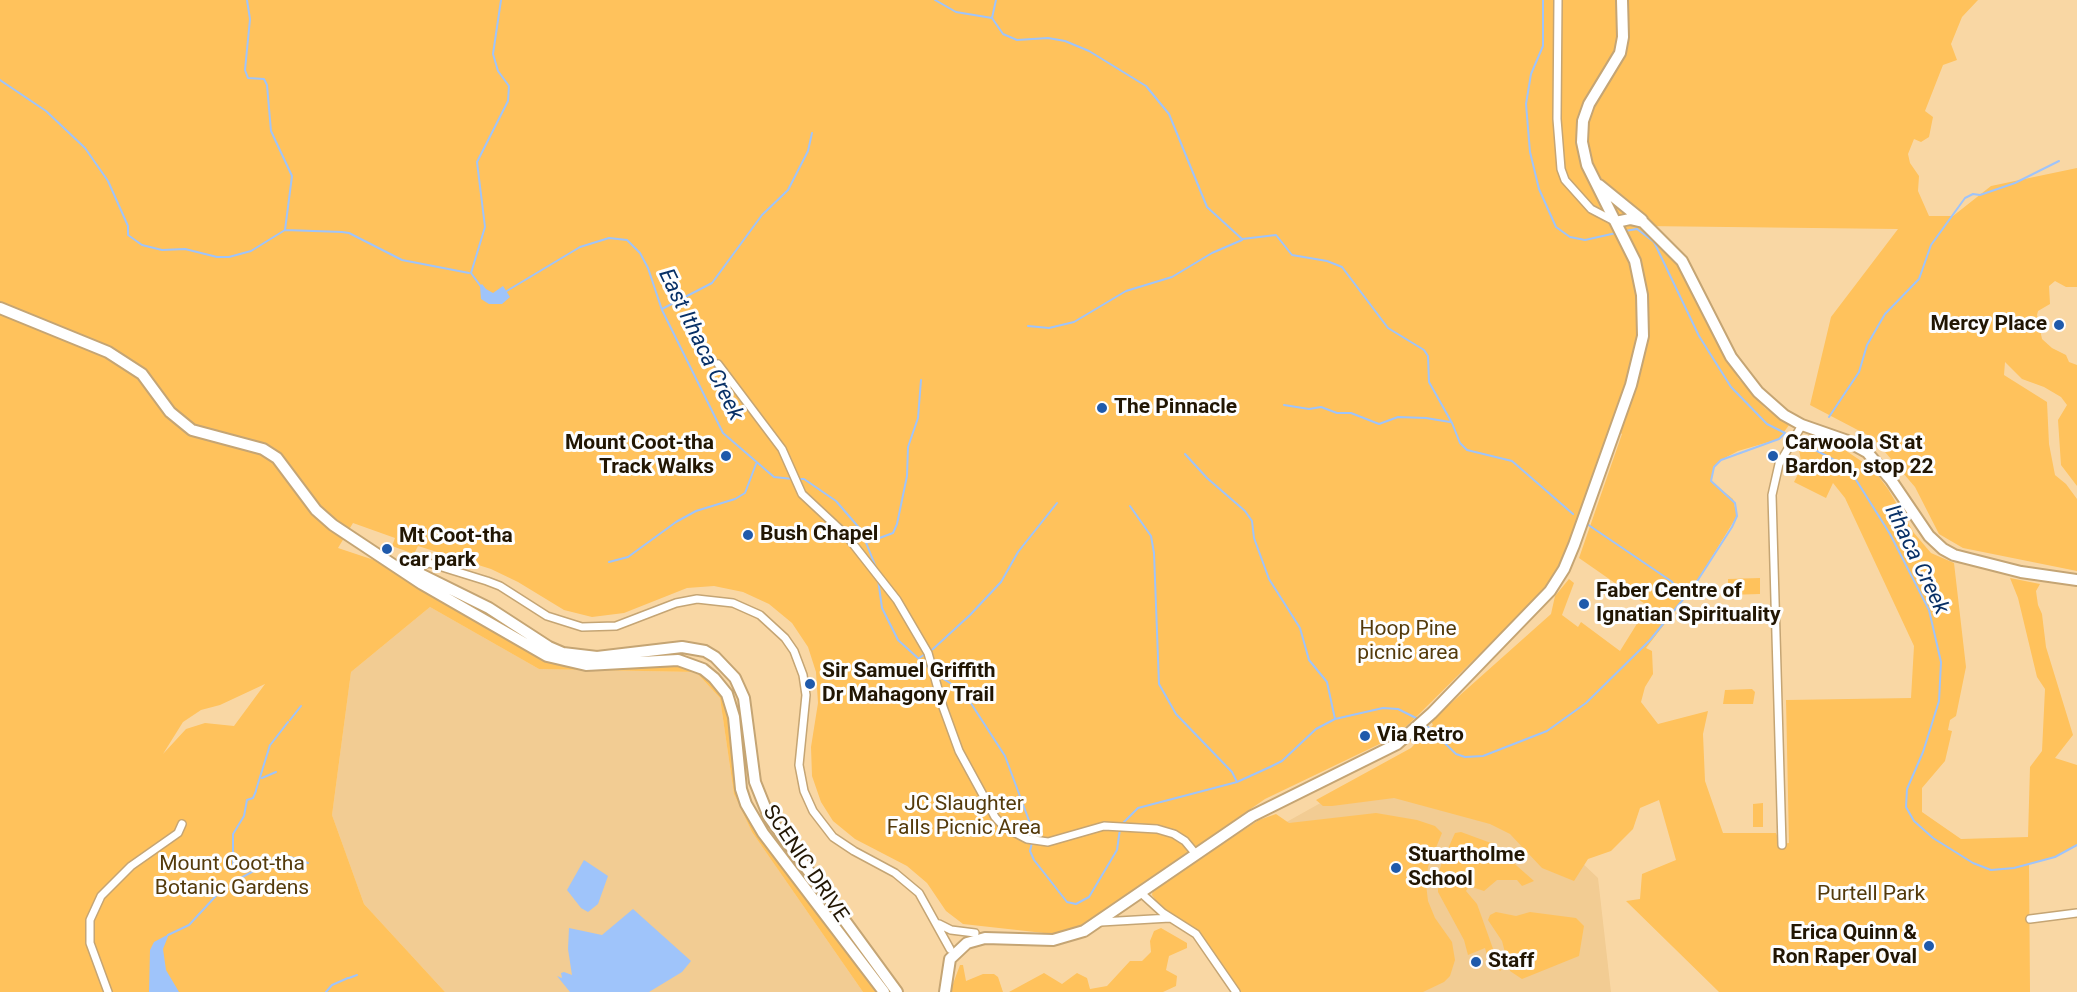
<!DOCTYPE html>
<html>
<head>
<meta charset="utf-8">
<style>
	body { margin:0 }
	canvas { display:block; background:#f9d7a4 }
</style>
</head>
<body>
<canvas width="2077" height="992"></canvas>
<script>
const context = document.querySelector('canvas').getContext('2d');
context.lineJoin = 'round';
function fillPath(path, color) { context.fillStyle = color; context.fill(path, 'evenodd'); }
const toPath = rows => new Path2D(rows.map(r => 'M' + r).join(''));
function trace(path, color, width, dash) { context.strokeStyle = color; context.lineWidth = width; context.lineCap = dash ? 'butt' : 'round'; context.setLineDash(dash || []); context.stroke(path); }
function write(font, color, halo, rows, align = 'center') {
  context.font = font + ' Roboto,sans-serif'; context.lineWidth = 6; context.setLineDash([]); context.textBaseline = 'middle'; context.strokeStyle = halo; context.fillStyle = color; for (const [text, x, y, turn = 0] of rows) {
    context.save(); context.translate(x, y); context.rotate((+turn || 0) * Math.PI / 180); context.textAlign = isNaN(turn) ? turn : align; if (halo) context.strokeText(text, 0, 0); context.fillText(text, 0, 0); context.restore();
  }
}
fillPath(toPath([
	[430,607,539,669,696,672,720,698,734,794,752,832,863,992,445,992,364,904,332,815,351,672],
	[1424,745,1578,859,1598,878,1611,992,1244,992,1198,926,1158,894]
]), '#f2cc93');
fillPath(toPath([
	[0,0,1978,0,1962,17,1951,44,1957,60,1943,65,1925,111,1933,117,1929,137,1921,142,1914,139,1908,154,1910,163,1919,176,1918,191,1929,216,1953,216,1991,186,2077,168,2077,287,2066,287,2055,281,2049,286,2050,304,2038,311,2037,315,2042,339,2052,348,2066,355,2069,362,2077,365,2077,486,2061,465,2058,420,2067,405,2061,397,2044,387,2022,379,2005,362,2004,375,2047,402,2049,444,2055,475,2066,484,2077,499,2077,571,1963,548,1939,534,1915,487,1873,438,1810,405,1831,317,1898,229,1643,226,1671,256,1691,285,1738,378,1765,408,1789,425,1779,439,1738,451,1721,460,1714,467,1711,481,1733,499,1737,516,1694,586,1646,648,1652,651,1653,674,1645,687,1641,702,1658,724,1708,711,1703,734,1705,781,1723,833,1776,833,1780,844,1789,843,1786,700,1911,698,1914,646,1845,498,1833,483,1826,498,1794,482,1802,466,1799,450,1808,436,1839,446,1873,469,1888,489,1914,533,1931,553,1954,563,1966,667,1956,716,1950,720,1948,730,1952,731,1945,761,1922,788,1922,812,1961,839,2028,837,2030,767,2042,751,2045,689,2037,677,2018,598,2010,578,2040,584,2036,591,2038,605,2042,614,2046,647,2073,735,2055,758,2077,765,2077,845,2055,857,2029,864,2030,992,1719,992,1626,901,1640,899,1642,874,1676,860,1659,800,1640,808,1633,829,1611,851,1588,859,1574,881,1542,868,1510,834,1490,824,1394,798,1332,806,1323,806,1316,800,1411,748,1433,725,1431,721,1551,614,1555,596,1569,579,1574,583,1562,615,1578,627,1581,622,1620,651,1648,606,1579,558,1622,434,1614,429,1560,565,1545,589,1410,723,1392,738,1265,799,1144,883,1102,917,1080,928,1053,934,963,924,946,911,927,883,907,866,855,839,833,821,821,802,812,776,811,747,818,703,816,672,808,647,792,623,769,604,743,592,714,586,687,588,624,613,592,617,564,610,518,582,491,569,418,546,414,554,392,546,395,538,353,523,338,548,374,560,540,655,687,665,713,680,728,706,737,788,878,992,863,992,752,832,734,794,720,698,696,672,539,669,430,607,351,672,332,815,364,904,445,992,0,992],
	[265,684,234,726,205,723,186,729,163,754,183,722,201,710,220,705],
	[1760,578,1760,594,1728,595,1728,579],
	[1752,689,1755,692,1753,704,1723,704,1725,690],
	[1763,803,1763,827,1753,827,1753,804],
	[1376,813,1417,820,1435,826,1442,833,1428,867,1426,884,1428,901,1435,918,1452,942,1455,960,1450,976,1444,982,1423,992,1236,992,1197,932,1160,906,1152,895,1153,889,1259,820,1276,814,1289,823],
	[1461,832,1491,843,1534,881,1522,886,1517,880,1497,880,1484,891,1469,886,1466,891,1477,904,1501,971,1490,966,1485,948,1468,955,1464,940,1438,892,1438,875,1442,862,1455,833],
	[1496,912,1516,916,1530,912,1576,918,1584,926,1579,956,1522,979,1510,971,1502,941,1488,920,1490,915],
	[1161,928,1187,943,1187,948,1169,956,1166,970,1177,976,1176,986,1163,992,1009,992,1044,973,1062,984,1077,973,1087,978,1090,989,1107,986,1130,961,1142,961,1151,952,1150,941,1154,931],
	[960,965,963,965,966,981,983,974,994,974,998,977,1003,992,950,992]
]), '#ffc25c');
fillPath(toPath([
	[482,284,486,289,493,293,503,286,510,297,502,304,489,304,481,299,480,286],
	[584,860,608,876,598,904,588,912,581,908,567,890],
	[633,909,691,961,682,972,649,992,570,992,557,976,562,978,561,973,564,972,572,975,568,949,569,928,602,935],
	[169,934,163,949,166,970,179,992,149,992,150,950,154,942]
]), '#9fc4fa');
trace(toPath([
	[247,0,250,19,245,70,248,78,264,79,267,85,271,131,292,176,285,230],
	[935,0,956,12,992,18,1003,34,1017,40,1048,38,1065,41,1089,51,1146,86,1169,114,1207,207,1242,239,1276,235,1292,255,1327,261,1342,267,1388,328,1424,350,1428,356,1429,382,1452,423,1460,443,1467,450,1512,461,1573,514],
	[1543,0,1543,46,1531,74,1526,104,1530,152,1539,189,1556,227,1570,237,1585,240,1616,233],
	[992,18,996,0],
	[0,80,46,111,85,148,108,181,128,226,128,235,142,245,162,250,185,249,217,257,229,257,251,251,285,230,342,232,349,233,402,260,469,273],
	[1625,231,1637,229,1654,242,1699,336,1731,387,1767,424,1785,433],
	[482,288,471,273,485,227,477,162,508,101,509,86,498,71,493,54,501,0],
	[505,292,580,247,609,238,627,240,640,253,648,268,662,310,723,433,774,477,793,479],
	[662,309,712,283,762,215,788,190,808,151,812,133],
	[1028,326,1049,328,1074,322,1126,291,1172,277,1212,253,1242,240],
	[1284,405,1309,409,1321,407,1337,413,1351,413,1379,424,1398,417,1426,418,1450,422],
	[1829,417,1859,372,1867,345,1885,314,1919,279,1931,245,1965,198,1973,194,1980,195,2015,183,2059,161],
	[1802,443,1840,463,1853,475,1890,534,1929,610,1941,662,1939,701,1923,752,1907,789,1906,807,1914,821,1933,838,1973,863,1991,870,2014,868,2055,857,2077,845],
	[1813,448,1818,440],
	[1185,454,1207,478,1245,511,1252,521,1254,538,1269,579,1300,628,1309,660,1327,682,1335,719],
	[798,479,804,479,836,501,861,530,877,570],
	[1130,506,1151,536,1154,553,1159,684,1176,714,1232,772,1237,782],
	[1587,524,1671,581,1685,597],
	[866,543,893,533,897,524,907,476,908,447,918,418,921,380],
	[609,562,628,557,676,522,696,511,735,499,745,493,756,464],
	[878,579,882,608,898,640,930,669],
	[919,658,933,649,970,615,1001,582,1018,552,1057,503],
	[937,675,963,691,1005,756,1034,834,1030,851,1034,860,1067,902,1076,904,1089,897,1117,850,1120,829],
	[290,720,301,706],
	[1425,724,1456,754,1465,757,1483,756,1547,731,1586,703,1650,640,1694,586,1732,527,1737,516,1735,503,1711,481,1714,467,1721,460,1779,439,1785,433],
	[271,744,288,722],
	[262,778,276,772],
	[256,790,270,745],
	[1122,824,1138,808,1237,782,1270,767,1282,761,1316,729,1335,719,1383,708,1398,709,1418,719],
	[233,867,233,834,244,816,247,800,253,798,256,791],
	[239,879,277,858,287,856,308,863],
	[168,935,189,925,226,885],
	[349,978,357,975],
	[326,992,332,985,348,978]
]), '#9fc4fa', 2);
const minor = toPath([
	[1558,0,1557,119,1561,169,1565,180,1591,209,1614,221],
	[718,364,782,449,802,494,846,535,897,600,928,653,943,707,959,751,995,817,1004,827,1027,839,1048,842,1104,826,1157,829,1174,834,1185,841,1195,853],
	[418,573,422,566,429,563,487,581,500,586,547,616,582,627,616,626,676,603,697,599,733,603,760,615,785,638,794,651,803,675,806,695,799,765,804,791,813,811,833,837,854,851,895,873,919,893,950,949],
	[1782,845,1772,495,1779,464,1802,425],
	[1141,893,1163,913,1196,934,1236,992],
	[2030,919,2077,913],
	[1101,922,1170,918],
	[939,924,951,930,975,933],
	[108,992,90,943,90,920,101,896,131,866,178,833,182,824]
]);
const secondary = toPath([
	[1599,185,1642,220],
	[1616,222,1630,219,1643,222,1682,261,1731,357,1758,392,1784,415,1802,425,1845,440,1867,452,1891,480,1929,536,1943,549,1954,555,2021,572,2077,580],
	[0,308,108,352,142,374,170,412,192,430,263,449,277,458,316,510,333,525,422,584,547,656,586,665,678,660,703,669,714,678,727,694,734,717,741,789,746,804,763,833,884,992],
	[408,568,489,608,549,647,563,653,597,657,682,647,705,651,715,657,735,678,744,698,755,782,769,817,897,992],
	[945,992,950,959,967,943,985,938,1053,940,1084,931,1252,816,1397,744,1432,713,1550,591,1564,569,1574,545,1631,385,1643,336,1642,295,1635,261,1587,165,1582,142,1583,121,1589,104,1620,53,1623,37,1622,0]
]);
trace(minor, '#c5a574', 10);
trace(secondary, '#c5a574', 14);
trace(minor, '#fff', 7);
trace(secondary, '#fff', 10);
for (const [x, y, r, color] of [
	[2059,325,6,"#1f5aab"],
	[1102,408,6,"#1f5aab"],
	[726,456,6,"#1f5aab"],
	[1773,456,6,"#1f5aab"],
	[748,535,6,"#1f5aab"],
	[387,549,6,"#1f5aab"],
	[1584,604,6,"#1f5aab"],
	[810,684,6,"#1f5aab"],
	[1365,736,6,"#1f5aab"],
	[1396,868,6,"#1f5aab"],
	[1929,946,6,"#1f5aab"],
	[1476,962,6,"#1f5aab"]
]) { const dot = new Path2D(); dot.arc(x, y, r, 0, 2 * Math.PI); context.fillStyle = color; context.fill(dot); trace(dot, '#fefefe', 2); }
write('bold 21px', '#221603', '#fefefe', [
	["Mercy Place",2047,325,"right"],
	["The Pinnacle",1114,408],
	["Mount Coot-tha",714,444,"right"],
	["Track Walks",714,468,"right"],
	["Carwoola St at",1785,444],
	["Bardon, stop 22",1785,468],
	["Bush Chapel",760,535],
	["Mt Coot-tha",399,537],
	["car park",399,561],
	["Faber Centre of",1596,592],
	["Ignatian Spirituality",1596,616],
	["Sir Samuel Griffith",822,672],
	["Dr Mahagony Trail",822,696],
	["Via Retro",1377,736],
	["Stuartholme",1408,856],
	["School",1408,880],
	["Erica Quinn &",1917,934,"right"],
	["Ron Raper Oval",1917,958,"right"],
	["Staff",1488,962]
], 'left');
write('21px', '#543a0b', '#fefefe', [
	["Hoop Pine",1408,630],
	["picnic area",1408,654],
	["JC Slaughter",964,805],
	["Falls Picnic Area",964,829],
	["Mount Coot-tha",232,865],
	["Botanic Gardens",232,889],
	["Purtell Park",1871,895]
]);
write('21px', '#221603', '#fefefe', [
	["SCENIC DRIVE",805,864,56]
]);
write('italic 22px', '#083066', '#fefefe', [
	["East Ithaca Creek",700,345,64],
	["Ithaca Creek",1916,560,64]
]);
</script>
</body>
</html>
